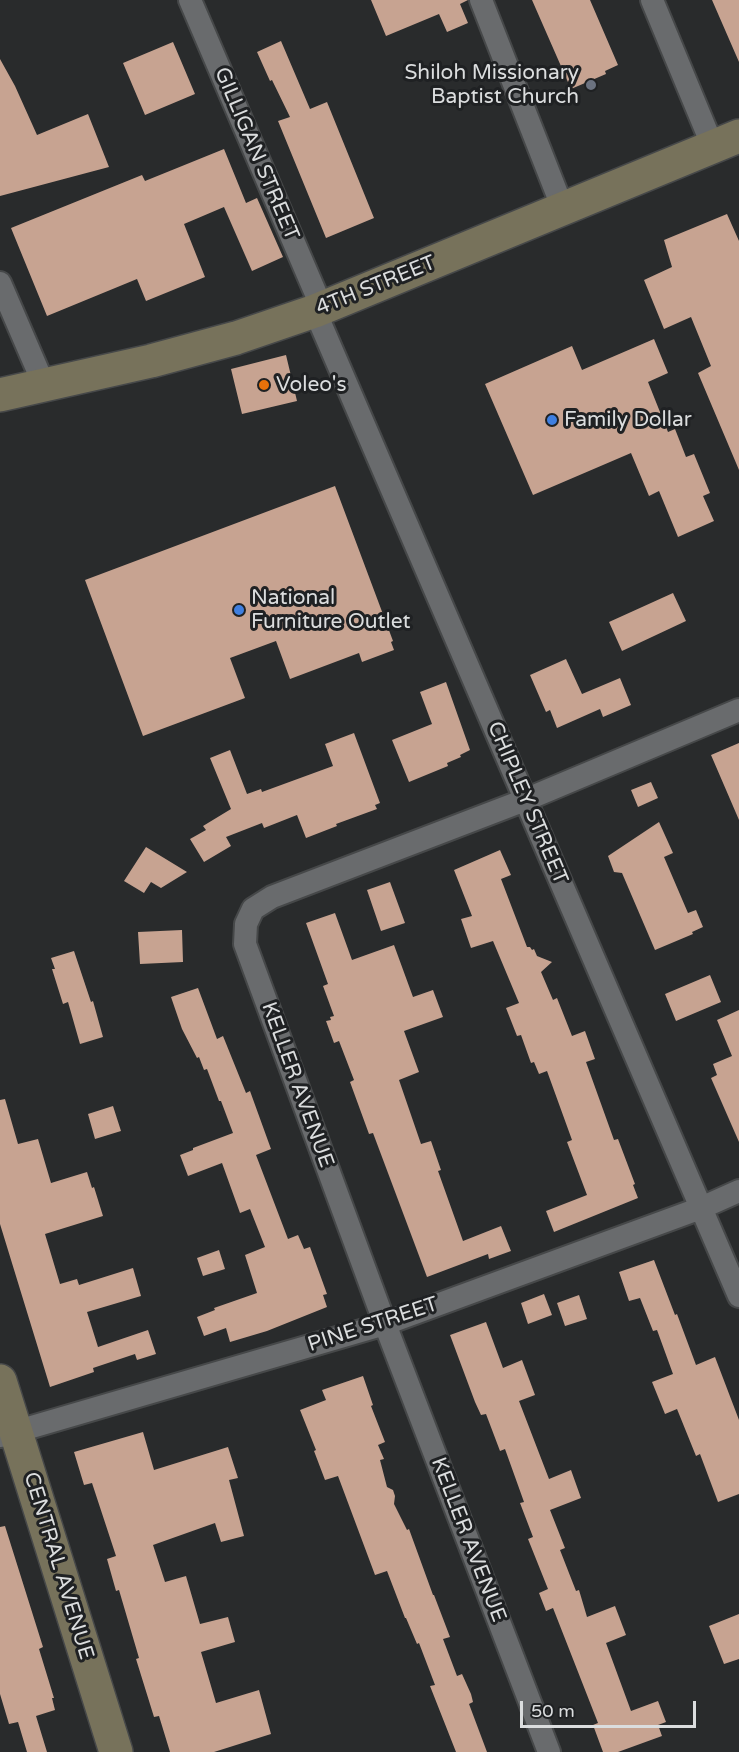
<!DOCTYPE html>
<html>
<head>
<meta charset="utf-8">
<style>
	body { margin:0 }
	#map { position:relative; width:739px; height:1752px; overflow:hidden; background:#292b2c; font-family:"Varela Round",sans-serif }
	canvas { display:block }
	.scale { position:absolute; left:520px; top:1701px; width:176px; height:27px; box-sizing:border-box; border:3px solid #dbddde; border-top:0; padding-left:8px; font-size:18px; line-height:21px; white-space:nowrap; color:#dbddde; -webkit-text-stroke:4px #1f2123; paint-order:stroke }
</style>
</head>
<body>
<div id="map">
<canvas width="739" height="1752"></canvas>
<div class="scale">50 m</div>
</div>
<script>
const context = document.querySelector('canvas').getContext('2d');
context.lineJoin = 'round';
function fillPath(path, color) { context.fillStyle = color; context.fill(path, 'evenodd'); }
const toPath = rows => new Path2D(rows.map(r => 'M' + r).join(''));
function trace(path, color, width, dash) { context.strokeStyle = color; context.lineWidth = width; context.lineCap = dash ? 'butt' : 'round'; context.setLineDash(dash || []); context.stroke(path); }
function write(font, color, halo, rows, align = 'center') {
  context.font = font + ' "Varela Round",sans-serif'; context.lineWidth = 6; context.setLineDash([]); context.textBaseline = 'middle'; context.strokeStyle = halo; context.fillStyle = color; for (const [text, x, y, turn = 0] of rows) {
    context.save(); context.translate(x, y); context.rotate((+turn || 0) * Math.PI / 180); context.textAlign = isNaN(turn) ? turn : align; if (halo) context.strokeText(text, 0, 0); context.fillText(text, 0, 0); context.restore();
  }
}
fillPath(toPath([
	[371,0,468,0,460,4,468,23,447,32,439,14,386,36],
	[532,0,590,0,618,65,605,71,606,74,571,89],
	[712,0,739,0,739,62],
	[281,41,310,109,327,102,374,218,326,238,278,121,290,117,272,80,270,81,257,52],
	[173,42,195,94,145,115,123,63],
	[0,59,15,86,37,135,88,114,109,167,0,196],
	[224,149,246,203,257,198,283,257,252,271,224,207,184,224,205,277,146,301,137,279,47,316,11,228,142,175,145,181],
	[727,214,739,241,739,470,698,373,711,366,691,317,664,329,644,280,672,267,664,240],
	[654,339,668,373,648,382,668,432,675,429,686,457,694,454,710,493,703,496,714,521,678,537,659,491,649,496,631,453,533,495,485,384,572,346,582,370],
	[286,355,297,401,242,414,231,369],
	[335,486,393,641,391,642,394,650,362,662,359,653,290,679,276,641,230,658,245,698,143,736,85,580],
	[673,593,686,621,622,651,609,622],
	[566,659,582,694,620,678,631,705,603,717,600,709,557,728,550,710,546,712,530,675],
	[446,682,470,750,460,755,461,757,447,763,448,766,409,782,392,740,432,724,420,692],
	[354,733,380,803,375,805,377,809,336,824,337,826,306,838,297,815,264,828,262,823,226,837,231,846,204,862,190,839,206,830,203,826,231,809,210,758,230,750,247,794,261,789,262,792,333,766,325,744],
	[739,743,739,820,711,755],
	[651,782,658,798,638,807,631,790],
	[659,822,673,853,664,857,688,913,696,910,703,927,692,932,693,934,655,950,622,873,614,872,608,856],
	[146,847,187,872,161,888,151,882,144,893,124,881],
	[500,850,511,875,501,879,527,947,530,947,532,950,534,949,537,956,552,962,541,972,553,1000,557,998,572,1036,585,1031,595,1059,586,1062,614,1140,618,1139,635,1184,633,1185,638,1198,554,1232,546,1211,587,1195,567,1142,572,1140,547,1071,539,1074,534,1062,531,1063,521,1035,517,1036,506,1008,519,1003,493,941,471,948,461,919,472,916,454,870],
	[390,882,405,923,381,931,367,890],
	[335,913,352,960,394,945,413,997,433,990,443,1017,404,1031,419,1072,399,1080,421,1144,431,1141,441,1170,438,1171,463,1241,501,1226,511,1251,489,1259,488,1254,427,1277,373,1133,369,1134,350,1082,354,1080,339,1041,334,1043,326,1021,331,1020,330,1017,334,1016,323,986,328,984,306,923],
	[182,930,183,962,140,964,138,932],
	[74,951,91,1002,93,1001,103,1037,80,1044,68,1002,63,1004,52,969,55,969,51,958],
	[710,975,721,1002,676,1021,665,994],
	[198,988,217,1039,223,1036,246,1093,250,1091,271,1149,256,1155,288,1239,298,1235,304,1249,310,1247,327,1294,323,1295,327,1307,267,1331,230,1342,226,1328,204,1336,197,1317,215,1310,214,1308,257,1293,245,1255,265,1247,250,1209,240,1213,222,1163,188,1176,180,1155,193,1150,193,1148,233,1133,221,1101,219,1101,207,1069,204,1070,199,1057,197,1058,182,1029,171,997],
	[739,1010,739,1142,711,1078,717,1075,713,1064,732,1056,717,1020],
	[5,1099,18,1144,38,1139,51,1183,87,1172,92,1188,94,1187,103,1216,45,1234,60,1284,77,1279,79,1285,133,1268,141,1296,87,1312,98,1347,148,1330,156,1354,137,1360,135,1354,93,1368,94,1372,50,1387,0,1224,0,1100],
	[113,1106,121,1131,95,1139,88,1114],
	[219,1250,225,1269,203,1276,197,1258],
	[654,1260,675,1315,677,1314,696,1365,715,1357,739,1420,739,1494,718,1502,700,1454,696,1456,677,1409,665,1414,652,1382,673,1374,657,1330,653,1331,640,1298,629,1301,619,1272],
	[544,1294,552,1315,528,1324,521,1303],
	[579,1295,587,1319,565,1326,557,1303],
	[486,1322,503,1368,522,1360,535,1395,519,1401,549,1479,571,1470,581,1498,550,1510,565,1548,560,1550,576,1591,579,1590,587,1617,615,1606,626,1635,606,1643,631,1711,658,1701,666,1722,658,1725,662,1736,618,1752,603,1752,593,1725,598,1723,553,1608,546,1611,539,1593,548,1589,528,1539,533,1537,520,1503,524,1502,505,1449,500,1451,486,1414,481,1415,475,1402,450,1335],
	[363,1376,373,1405,371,1406,385,1442,378,1445,384,1459,380,1460,387,1487,393,1490,395,1496,394,1504,407,1530,409,1529,433,1595,434,1595,450,1637,443,1639,457,1676,462,1674,471,1694,473,1702,469,1704,487,1752,456,1752,430,1686,435,1685,419,1643,417,1644,406,1618,405,1618,387,1571,375,1575,338,1476,325,1480,314,1451,316,1450,300,1410,326,1400,322,1390],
	[143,1432,154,1470,228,1447,238,1478,229,1480,244,1536,221,1542,215,1523,153,1545,165,1582,186,1576,200,1624,228,1617,235,1642,201,1652,216,1703,259,1690,271,1734,214,1752,170,1752,159,1716,154,1717,136,1659,139,1658,119,1590,116,1591,107,1559,116,1556,92,1483,84,1485,74,1452],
	[5,1526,43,1647,39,1649,54,1698,52,1698,55,1710,36,1716,47,1752,27,1752,18,1722,9,1724,0,1694,0,1527],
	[739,1614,739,1659,724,1664,709,1626]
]), '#c7a391');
const street = toPath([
	[190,0,322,308],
	[481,0,563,209],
	[652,0,713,147],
	[0,283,44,385],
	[315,311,739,1296],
	[1,1436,385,1324,701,1208,739,1191],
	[549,1752,385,1324,245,944,246,924,253,909,272,897,525,800,739,710]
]);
const secondary = toPath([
	[0,395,151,361,236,338,315,311,739,136],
	[0,1381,116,1752]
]);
trace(street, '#464849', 26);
trace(secondary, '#464849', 36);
trace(street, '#696b6d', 22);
trace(secondary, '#77725b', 33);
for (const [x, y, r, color] of [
	[591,85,6,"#6b7280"],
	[264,385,6,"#e8710a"],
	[552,420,6,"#3f7fe0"],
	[239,610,6,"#3f7fe0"]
]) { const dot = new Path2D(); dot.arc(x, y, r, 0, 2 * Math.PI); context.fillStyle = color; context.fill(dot); trace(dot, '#1f2123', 2); }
write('21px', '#dbddde', '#1f2123', [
	["Shiloh Missionary",579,73,"right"],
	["Baptist Church",579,97,"right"],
	["Voleo's",276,385],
	["Family Dollar",564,420],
	["National",251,598],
	["Furniture Outlet",251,622]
], 'left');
write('21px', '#dbddde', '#1f2123', [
	["GILLIGAN STREET",256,154,67],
	["4TH STREET",376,286,-22],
	["CHIPLEY STREET",527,803,67],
	["KELLER AVENUE",297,1085,70],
	["PINE STREET",373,1325,-18],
	["KELLER AVENUE",468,1540,69],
	["CENTRAL AVENUE",58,1566,73]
]);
</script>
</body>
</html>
